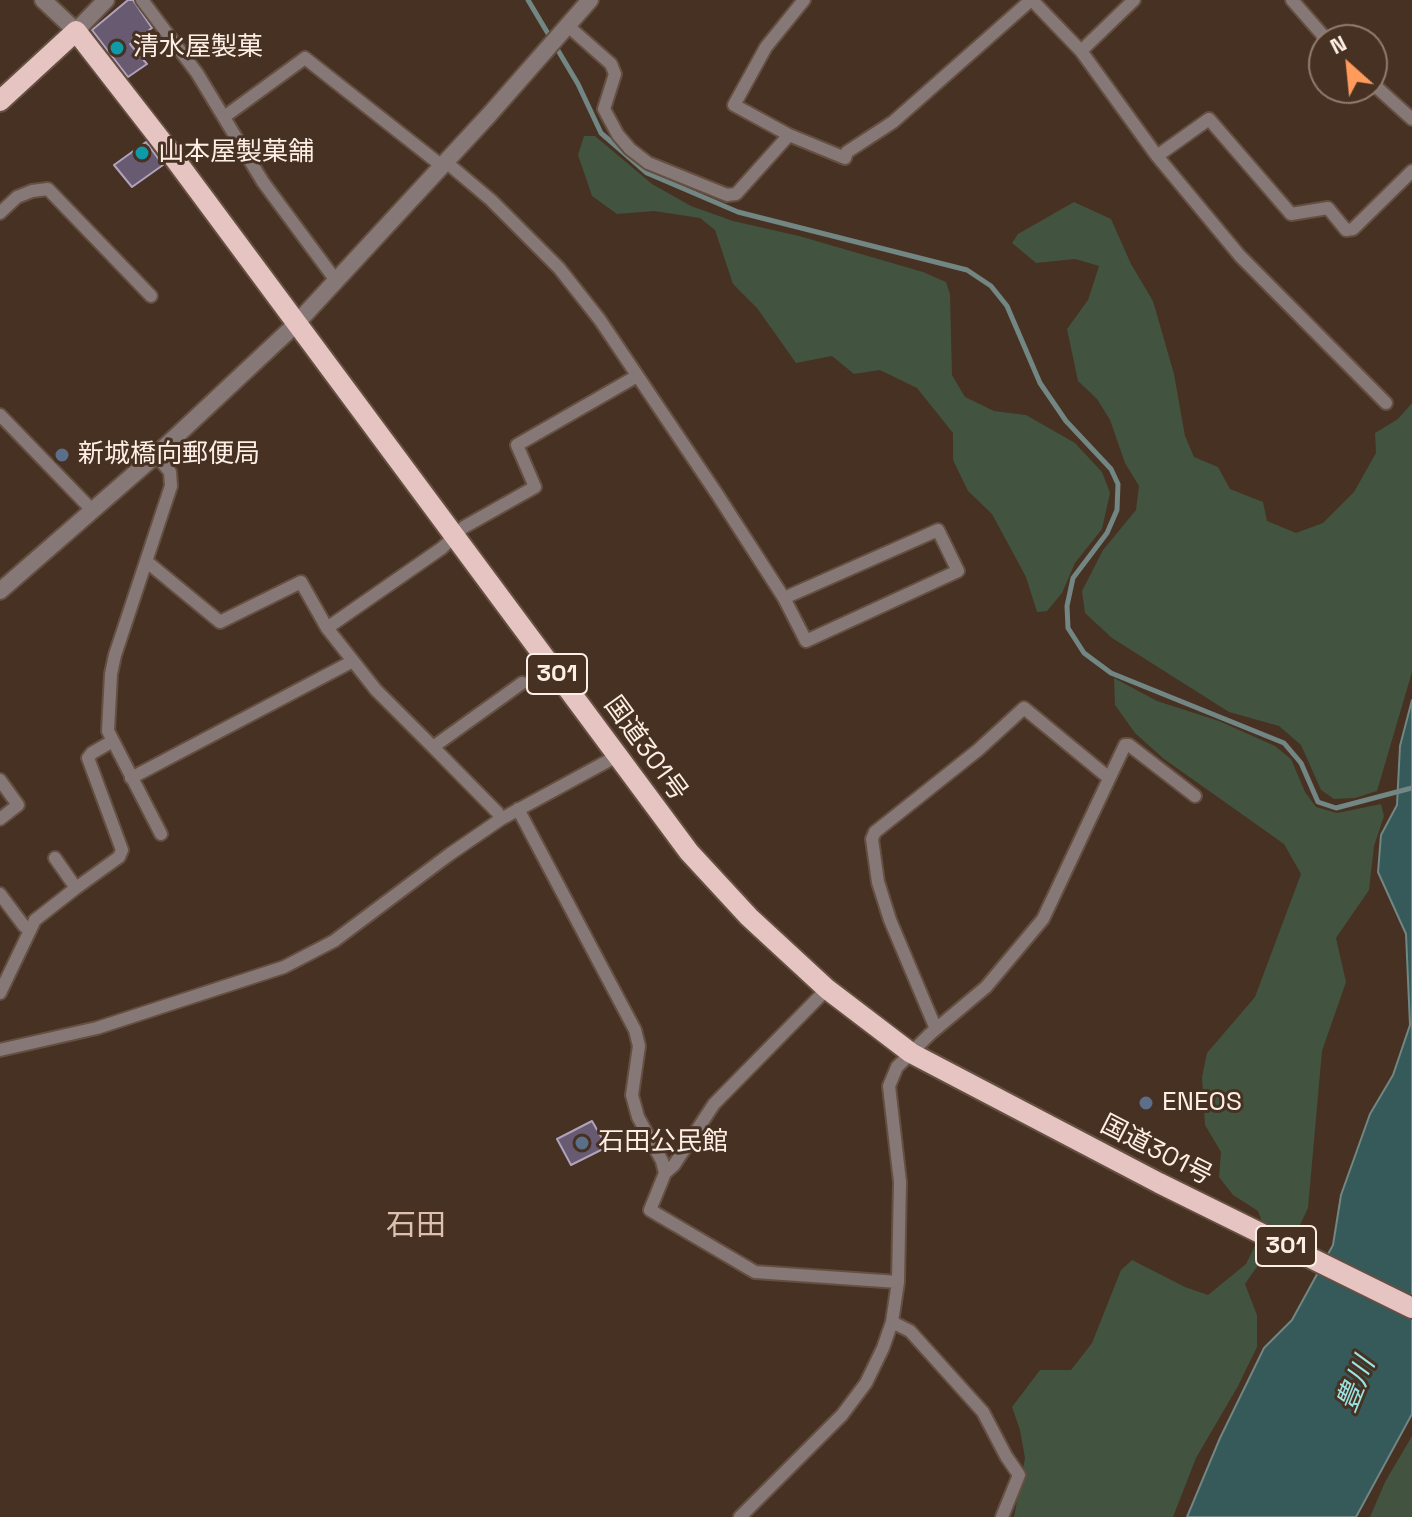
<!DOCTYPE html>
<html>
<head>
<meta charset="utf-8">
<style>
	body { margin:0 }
	#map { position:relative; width:1412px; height:1517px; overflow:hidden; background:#473122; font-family:"Space Grotesk",sans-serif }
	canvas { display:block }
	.north { position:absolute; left:1308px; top:24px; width:80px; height:80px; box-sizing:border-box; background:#473122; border:2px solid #907d70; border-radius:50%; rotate:333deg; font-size:22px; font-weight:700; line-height:32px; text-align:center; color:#feefe6 }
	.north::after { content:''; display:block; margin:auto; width:28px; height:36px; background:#ff9b5b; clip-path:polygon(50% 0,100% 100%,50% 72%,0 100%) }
</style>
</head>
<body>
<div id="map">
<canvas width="1412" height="1517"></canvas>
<div class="north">N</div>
</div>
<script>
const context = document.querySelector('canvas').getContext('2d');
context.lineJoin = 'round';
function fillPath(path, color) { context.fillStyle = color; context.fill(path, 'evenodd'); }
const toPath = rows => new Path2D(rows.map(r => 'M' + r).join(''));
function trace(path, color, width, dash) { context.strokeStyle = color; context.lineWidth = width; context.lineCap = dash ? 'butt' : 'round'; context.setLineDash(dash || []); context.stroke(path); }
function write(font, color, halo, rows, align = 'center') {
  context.font = font + ' "Space Grotesk","Noto Sans JP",sans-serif'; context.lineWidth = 6; context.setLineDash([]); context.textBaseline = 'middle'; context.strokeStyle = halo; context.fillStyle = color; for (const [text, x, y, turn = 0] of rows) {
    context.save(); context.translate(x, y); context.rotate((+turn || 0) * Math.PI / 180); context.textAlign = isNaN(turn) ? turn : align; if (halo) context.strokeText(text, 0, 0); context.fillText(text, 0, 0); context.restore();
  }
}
fillPath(toPath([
	[584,136,595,136,652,184,691,206,733,221,799,236,923,272,946,282,950,294,952,375,965,397,994,411,1026,415,1075,443,1102,472,1110,493,1102,529,1075,563,1062,593,1047,611,1037,612,1026,577,992,514,968,491,953,460,953,433,917,388,880,370,854,374,832,356,796,363,757,308,733,284,715,230,700,218,654,211,617,214,592,196,578,155],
	[1074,202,1111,219,1131,264,1153,301,1174,374,1185,436,1194,457,1218,467,1230,489,1263,502,1267,521,1296,533,1323,523,1354,492,1376,453,1375,433,1398,419,1412,403,1412,672,1377,791,1355,798,1334,799,1321,790,1301,745,1279,726,1229,712,1112,638,1085,613,1082,591,1103,550,1136,510,1139,486,1125,463,1110,420,1097,399,1078,381,1067,329,1088,300,1099,266,1075,259,1036,263,1012,243,1018,234],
	[1114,678,1157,701,1219,721,1275,746,1291,759,1305,792,1316,807,1337,813,1381,804,1384,816,1374,846,1369,890,1336,938,1346,982,1322,1051,1308,1208,1299,1227,1263,1258,1245,1284,1257,1315,1257,1347,1238,1386,1196,1458,1173,1517,1014,1517,1025,1458,1020,1430,1012,1407,1040,1370,1071,1370,1092,1343,1121,1270,1132,1260,1185,1287,1208,1295,1246,1264,1264,1227,1258,1211,1233,1195,1219,1177,1221,1152,1205,1125,1202,1077,1207,1053,1255,997,1301,874,1284,844,1164,759,1135,733,1115,705],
	[1412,1436,1412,1517,1370,1517,1385,1482]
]), '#42533f');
const water = toPath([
	[1412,700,1412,1414,1356,1517,1187,1517,1220,1438,1264,1348,1292,1320,1333,1245,1341,1195,1370,1114,1393,1075,1410,1025,1406,934,1378,872,1381,835,1397,805,1400,746,1412,700]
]);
fillPath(water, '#365959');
trace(water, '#728683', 2);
trace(toPath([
	[528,0,578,84,601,133,647,173,738,212,967,270,991,286,1007,306,1040,383,1066,421,1111,469,1118,484,1117,510,1107,533,1073,578,1067,606,1068,628,1084,653,1111,673,1284,743,1301,763,1318,802,1336,808,1412,788]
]), '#728683', 5);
const building = toPath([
	[128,0,133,0,152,28,130,44,147,64,128,77,92,30,128,0],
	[146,142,163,165,132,187,114,165,146,142],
	[592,1121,607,1147,571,1165,557,1139,592,1121]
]);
fillPath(building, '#675a71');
trace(building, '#b1a2bc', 2);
const minor = toPath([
	[142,0,197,73,263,182,337,282],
	[804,0,766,47,734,105,789,135,845,158,847,152,893,122,1031,0],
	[1032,0,1081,51],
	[1134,0,1081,51,1157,156,1240,256,1386,403],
	[1292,0,1327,40],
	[568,26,611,64,615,74,604,109,618,135,630,149,648,163,727,195,736,194,789,135],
	[1372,83,1412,119],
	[224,117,305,58,442,166],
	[1157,156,1209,119,1291,214,1328,208,1346,230,1353,229,1412,171],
	[446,162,491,200,559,268,600,320,717,494,784,598,806,641,958,571,938,530,784,598],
	[0,213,17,197,32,191,48,189,151,296],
	[0,415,92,510],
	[156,455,170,472,171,486,115,655,111,674,108,731,161,834],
	[146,561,220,622,301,582,327,628,376,690,433,747],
	[327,628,442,548,464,527,535,487,517,445,637,376],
	[131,778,353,661],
	[0,780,18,805,0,819],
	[518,809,635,1030,639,1046,632,1095,638,1117,662,1161,665,1173],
	[501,819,497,812,433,747,522,683],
	[76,888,119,857,122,850,88,758,92,753,111,742],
	[0,894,24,926,29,929],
	[827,989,714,1104,674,1165,665,1173,650,1210,755,1272,898,1282],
	[0,993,35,920,76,888,55,858],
	[936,1029,890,920,878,882,872,839,875,832,978,750,1024,708,1109,778],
	[0,1050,97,1028,284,967,334,941,450,854,501,819,617,756],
	[892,1322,910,1331,983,1412,1006,1456,1019,1475,1002,1517],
	[740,1517,842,1415,866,1383,883,1348,892,1322,898,1282,900,1182,889,1086,897,1067,930,1034,986,987,1043,919,1125,745,1129,745,1195,796]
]);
const tertiary = toPath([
	[43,0,76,31,106,0],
	[0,591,156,455,296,324,489,115,590,0]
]);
const trunk = toPath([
	[0,101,76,31,163,143,689,852,749,917,827,989,911,1053,1159,1183,1412,1308]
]);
trace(minor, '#644f41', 16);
trace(tertiary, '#644f41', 20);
trace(trunk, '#644f41', 24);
trace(minor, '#867877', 12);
trace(tertiary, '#867877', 16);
trace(trunk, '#e6c4c2', 20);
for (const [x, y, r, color] of [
	[117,48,8,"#0f9aa8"],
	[142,153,8,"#0f9aa8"],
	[62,455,8,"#5c6f8a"],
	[1146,1103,8,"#5c6f8a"],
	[582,1143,8,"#5c6f8a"]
]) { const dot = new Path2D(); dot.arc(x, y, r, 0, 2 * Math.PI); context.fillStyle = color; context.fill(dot); trace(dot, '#473122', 3); }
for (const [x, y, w] of [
	[557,674,60],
	[1286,1246,60]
]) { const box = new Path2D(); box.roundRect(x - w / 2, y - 20, w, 40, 6); context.fillStyle = '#473122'; context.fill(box); trace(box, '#feefe6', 2); }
write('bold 24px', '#feefe6', null, [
	["301",557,674],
	["301",1286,1246]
]);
write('26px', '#feefe6', '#473122', [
	["清水屋製菓",133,48],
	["山本屋製菓舗",158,153],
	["新城橋向郵便局",78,455],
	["ENEOS",1162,1103],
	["石田公民館",598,1143]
], 'left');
write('26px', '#feefe6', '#473122', [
	["国道301号",645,749,54],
	["国道301号",1156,1151,27]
]);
write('italic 28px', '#9be2e2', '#473122', [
	["豊川",1357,1385,-68]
]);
write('30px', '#dcc1ae', '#473122', [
	["石田",416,1227]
]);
</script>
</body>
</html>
